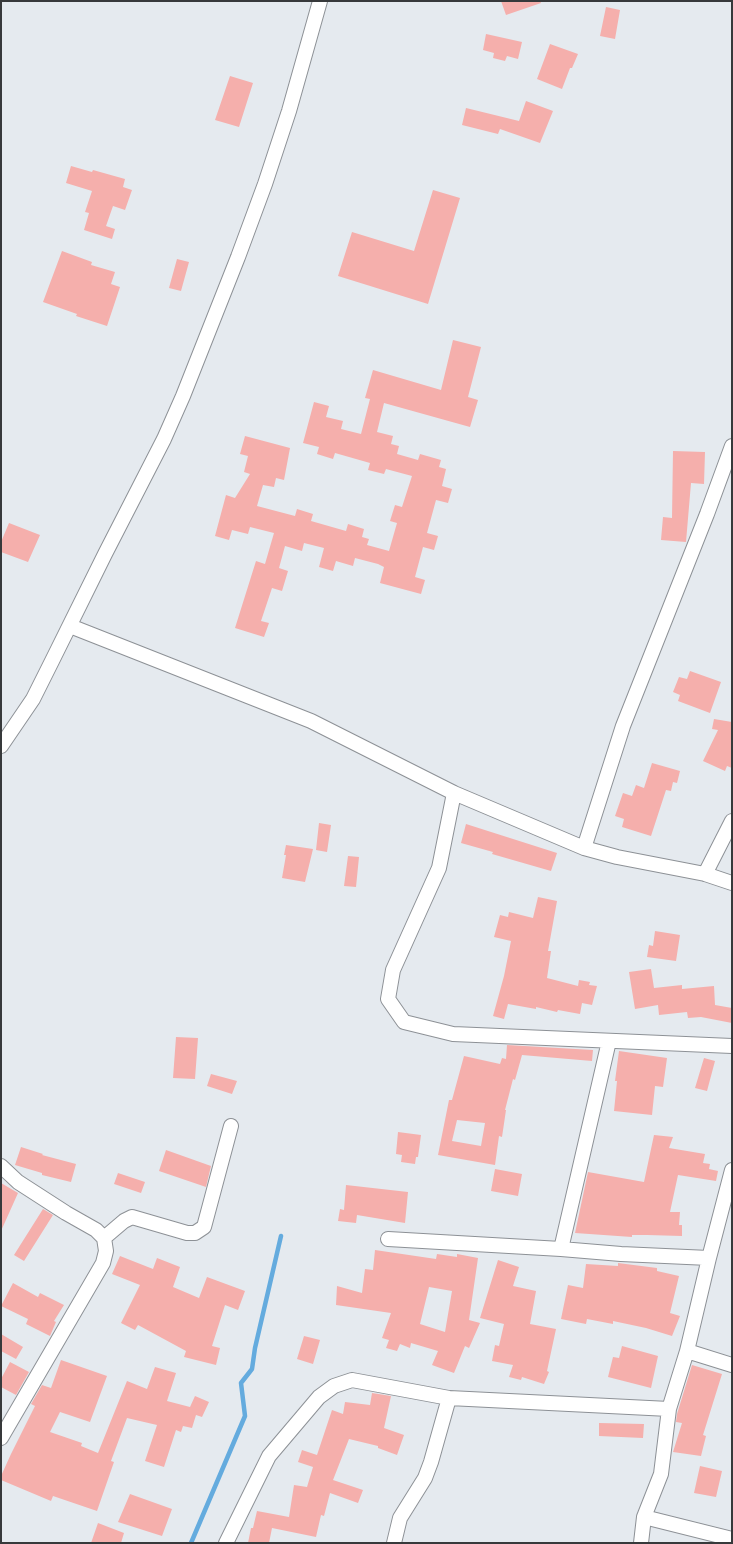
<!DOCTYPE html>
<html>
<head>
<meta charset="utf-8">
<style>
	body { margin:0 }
	#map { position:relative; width:733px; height:1544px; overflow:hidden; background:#e5eaef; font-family:Signika,sans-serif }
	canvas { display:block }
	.frame { position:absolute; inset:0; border:2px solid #37393b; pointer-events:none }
</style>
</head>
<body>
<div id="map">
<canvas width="733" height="1544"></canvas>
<div class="frame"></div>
</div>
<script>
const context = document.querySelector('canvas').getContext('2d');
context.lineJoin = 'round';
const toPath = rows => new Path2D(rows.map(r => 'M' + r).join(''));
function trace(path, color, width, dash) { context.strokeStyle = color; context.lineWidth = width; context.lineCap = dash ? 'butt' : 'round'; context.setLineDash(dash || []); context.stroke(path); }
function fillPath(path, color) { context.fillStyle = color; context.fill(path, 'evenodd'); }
trace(toPath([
	[191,1543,245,1416,241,1383,252,1369,255,1348,281,1236]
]), '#64abde', 4.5);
fillPath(toPath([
	[501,1,540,1,541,3,506,15],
	[606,7,620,10,615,39,600,36],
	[486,34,522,42,518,59,507,56,505,61,493,58,494,53,483,50],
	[550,44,578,54,572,68,570,68,562,89,537,79],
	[230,76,253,83,239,127,215,120],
	[526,101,553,111,540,143,500,129,498,134,462,125,466,108,519,121],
	[71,166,92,172,93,170,125,179,123,187,132,190,125,210,113,206,106,226,115,229,112,239,84,230,89,213,85,212,92,191,66,183],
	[433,190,460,198,428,304,338,276,352,232,414,251],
	[62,251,92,262,91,265,115,272,111,284,120,287,107,326,76,316,77,314,43,302],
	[177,259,189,262,181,291,169,288],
	[453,340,481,347,468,397,478,400,470,427,384,403,377,432,393,436,391,444,399,446,397,454,418,460,420,454,441,460,439,467,446,469,442,486,452,489,448,503,436,500,427,533,438,536,434,550,423,547,415,577,425,580,421,594,380,583,384,567,378,564,355,558,353,566,336,561,333,571,319,567,324,548,304,543,302,551,285,546,279,568,288,571,282,591,272,588,261,621,269,623,264,637,235,628,256,561,265,564,274,533,250,527,248,534,232,530,229,540,215,536,226,495,235,498,250,474,244,472,248,456,240,454,245,436,290,448,284,480,276,478,274,487,263,485,257,506,295,516,297,509,313,514,311,521,346,531,348,524,364,529,362,537,369,539,367,545,389,551,397,523,390,521,395,505,402,507,412,476,386,469,384,474,368,470,370,463,335,453,333,459,317,454,319,447,303,443,314,402,329,406,326,417,343,421,341,429,361,434,370,399,365,398,373,370,441,390],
	[673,451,705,452,704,484,691,483,686,542,661,540,663,517,672,518],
	[9,523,40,535,28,562,1,552,1,542],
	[690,671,721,682,710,713,678,701,680,695,673,692,679,677,687,679],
	[714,719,732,722,732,768,727,766,725,771,703,761,718,730,712,729],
	[652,763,680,771,677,783,673,782,671,791,666,790,651,836,622,827,624,819,615,816,623,793,632,796,636,785,644,788],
	[319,823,331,825,327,852,316,850],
	[466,824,557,853,551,871,492,854,493,852,461,843],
	[286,845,313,849,305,882,282,878,286,855,284,855],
	[348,856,359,857,356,887,344,886],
	[538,897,557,901,548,951,551,951,547,978,578,986,579,980,590,982,589,985,597,986,592,1005,582,1003,580,1014,558,1010,557,1012,536,1007,536,1009,508,1004,504,1019,493,1016,504,976,511,941,494,937,500,915,508,917,509,912,533,918],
	[655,931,680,935,676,961,647,957,649,945,653,946],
	[651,969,654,988,682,985,682,989,714,986,715,1005,732,1008,732,1023,701,1017,688,1018,687,1012,659,1015,658,1005,635,1009,629,972],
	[176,1037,198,1038,195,1079,173,1078],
	[507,1045,593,1050,592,1061,522,1055,515,1080,513,1079,505,1110,506,1110,502,1137,499,1136,495,1165,438,1155,449,1100,452,1100,464,1056,500,1064,502,1058,506,1059],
	[457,1120,485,1123,481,1146,452,1141],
	[619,1051,667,1058,663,1087,655,1086,652,1115,614,1111,617,1081,615,1081],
	[704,1058,715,1061,707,1091,695,1088],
	[211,1074,237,1081,232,1094,207,1086],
	[398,1132,421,1135,418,1157,416,1157,415,1164,401,1162,402,1155,396,1154],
	[654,1135,673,1137,669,1148,705,1154,703,1163,710,1164,709,1169,718,1171,716,1181,678,1175,670,1212,680,1212,679,1225,682,1225,682,1236,647,1235,632,1235,632,1237,575,1233,588,1172,644,1182],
	[21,1147,43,1154,42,1155,76,1164,71,1182,42,1175,42,1173,15,1165],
	[166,1150,211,1166,206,1187,159,1171],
	[495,1169,522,1174,518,1196,491,1191],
	[118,1173,145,1182,141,1193,114,1184],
	[1,1183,18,1193,1,1231],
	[346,1185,408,1192,405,1223,357,1215,356,1223,338,1221,340,1209,344,1210],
	[43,1209,53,1215,24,1261,14,1255],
	[375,1250,436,1259,437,1254,457,1257,457,1254,478,1258,469,1320,480,1323,469,1348,465,1346,454,1373,432,1365,438,1351,411,1343,410,1348,400,1344,397,1351,386,1348,389,1340,382,1338,391,1313,336,1305,337,1286,362,1293,365,1269,373,1270],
	[429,1287,452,1291,445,1332,420,1324],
	[120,1256,153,1269,157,1258,180,1267,173,1287,199,1298,207,1277,245,1291,238,1310,225,1305,212,1346,220,1348,216,1365,184,1357,186,1351,138,1325,135,1330,121,1323,140,1285,112,1274],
	[498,1260,519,1267,513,1286,536,1291,530,1324,556,1329,547,1371,549,1372,544,1384,522,1377,521,1380,509,1377,513,1365,492,1361,495,1345,499,1346,504,1324,480,1318],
	[618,1263,657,1268,657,1271,679,1276,670,1313,680,1316,672,1336,646,1328,613,1321,613,1324,587,1319,586,1324,561,1319,568,1285,583,1288,586,1264,618,1266],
	[13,1283,38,1297,40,1293,64,1305,54,1321,56,1322,50,1336,26,1324,28,1319,1,1306],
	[1,1334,23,1347,16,1359,1,1351],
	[304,1336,320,1340,313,1364,297,1359],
	[622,1346,658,1356,651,1388,608,1377,613,1357,619,1358],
	[61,1360,107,1376,90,1422,60,1412,50,1432,82,1443,81,1446,98,1453,127,1381,147,1389,155,1367,176,1373,167,1401,190,1407,195,1396,209,1402,202,1417,196,1415,192,1428,183,1426,181,1432,176,1430,164,1467,145,1461,157,1425,127,1418,111,1461,114,1462,97,1511,53,1496,51,1501,1,1480,1,1476,11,1454,35,1406,31,1404,42,1385,51,1388],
	[10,1362,29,1372,16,1395,1,1387,1,1379],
	[692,1365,722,1374,703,1435,706,1436,701,1456,673,1452,682,1423,676,1422,677,1414],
	[372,1393,391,1396,384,1428,404,1435,397,1455,378,1448,378,1446,349,1439,333,1480,363,1490,358,1503,330,1493,324,1516,321,1515,316,1537,272,1528,269,1543,248,1543,251,1528,253,1528,257,1511,289,1517,294,1485,307,1487,313,1467,298,1462,302,1450,317,1455,332,1410,343,1414,345,1402,370,1405],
	[599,1423,644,1424,643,1438,599,1436],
	[700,1466,722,1471,716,1497,694,1493],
	[130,1494,172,1509,162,1536,118,1522],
	[98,1523,124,1533,121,1543,91,1543]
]), '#f5afac');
const minor = toPath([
	[70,626,311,721,454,793,584,848,617,857,705,874,732,883],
	[1,746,33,699,52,661,105,554,164,439,183,396,238,257,265,184,289,111,320,1],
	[454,793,439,868,393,970,388,999,404,1022,453,1034,732,1046],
	[584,848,623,726,707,514,732,446],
	[705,874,732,821],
	[1,1166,18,1182,66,1213,96,1230,104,1238,106,1251,103,1263,1,1438],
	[104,1238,124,1221,132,1217,187,1233,195,1233,204,1227,231,1126],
	[388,1239,561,1249,621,1254,709,1258],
	[561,1249,609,1041],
	[687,1351,732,1365],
	[644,1517,732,1539],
	[226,1543,269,1456,319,1397,334,1386,352,1380,449,1398,669,1409],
	[394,1543,400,1518,425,1478,431,1462,449,1398],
	[641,1543,644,1517,661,1474,669,1409,687,1351,709,1258,732,1170]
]);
trace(minor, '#8d9196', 16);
trace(minor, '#fff', 14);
</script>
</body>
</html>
